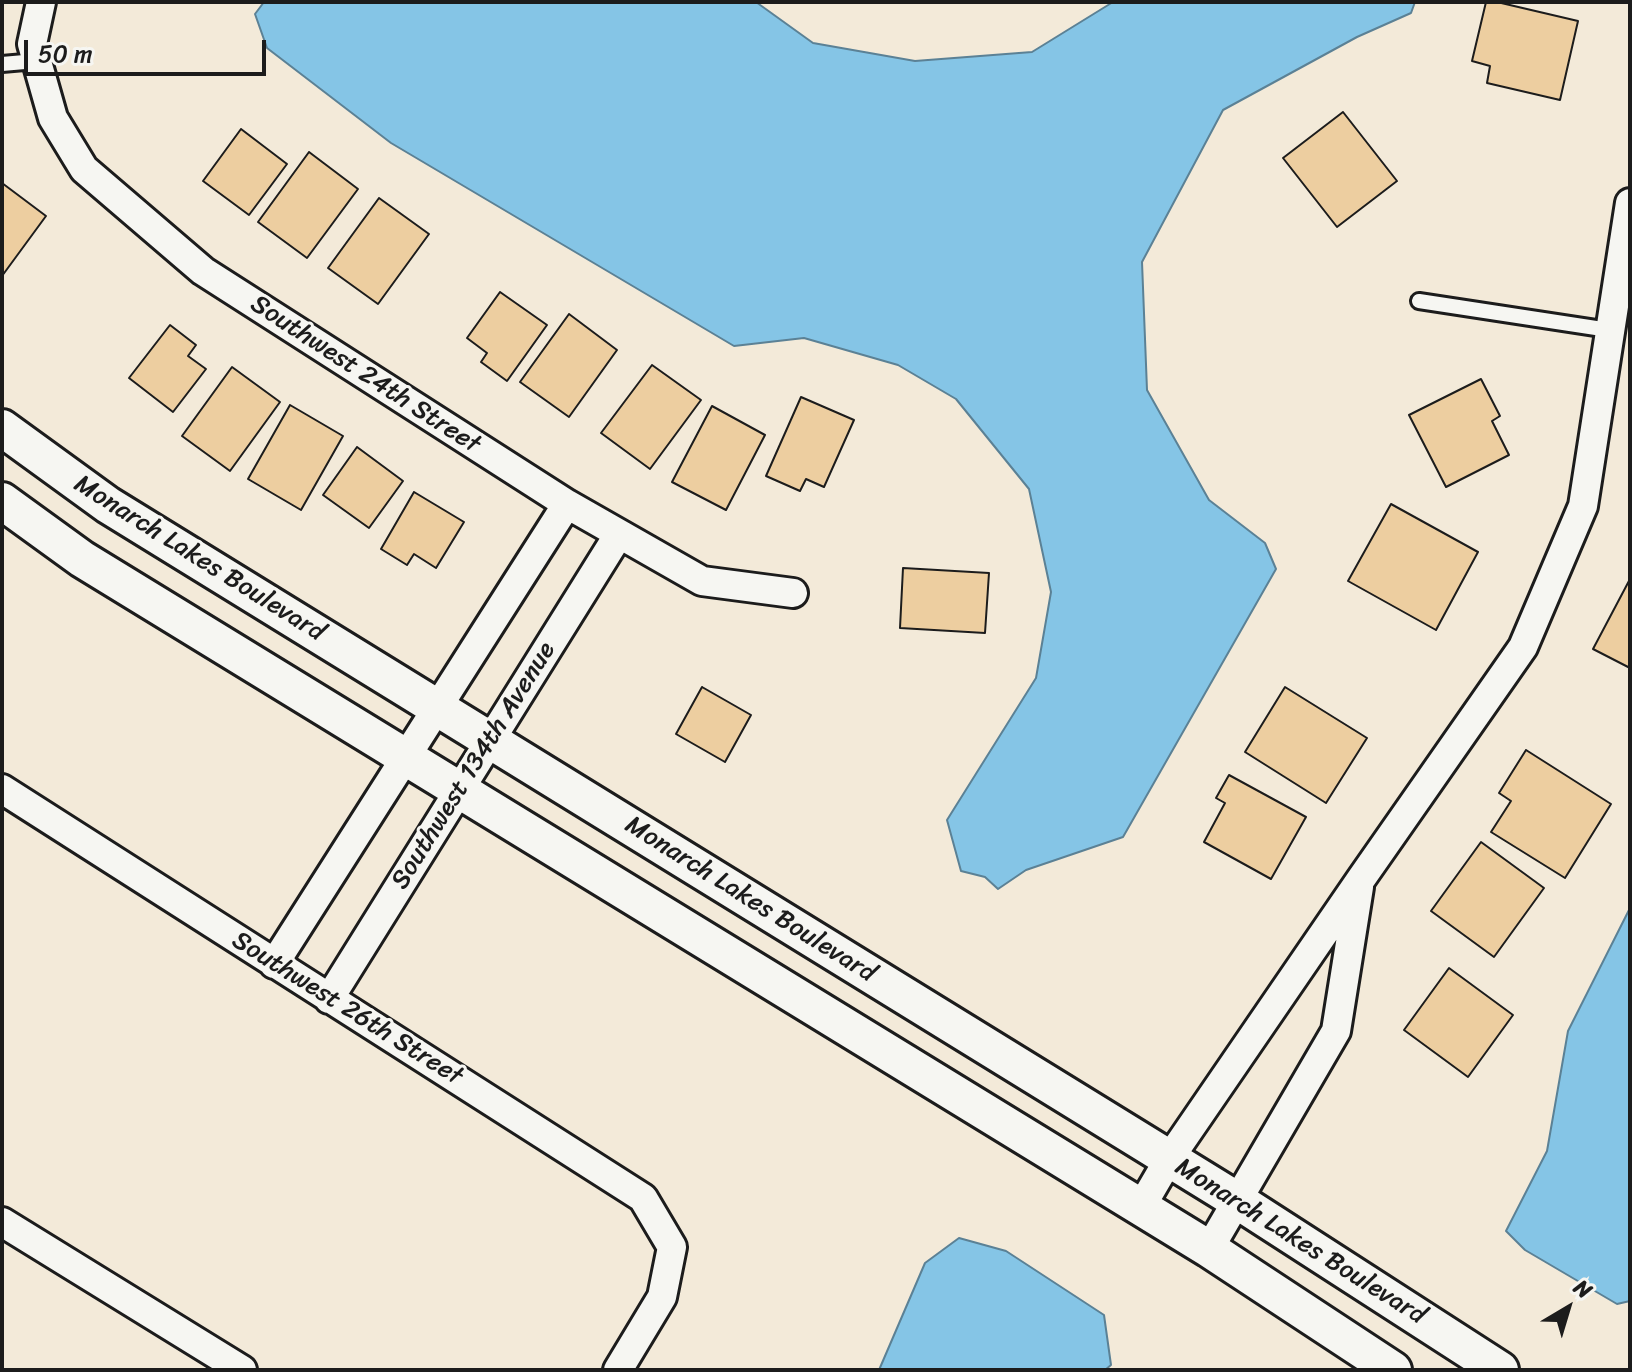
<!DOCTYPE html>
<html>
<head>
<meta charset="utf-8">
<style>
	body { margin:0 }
	#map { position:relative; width:1632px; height:1372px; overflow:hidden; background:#f3ead9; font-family:Sriracha,sans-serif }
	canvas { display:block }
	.frame { position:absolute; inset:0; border:4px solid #1c1c1c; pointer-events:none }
	.north { position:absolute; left:1528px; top:1268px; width:80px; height:80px; -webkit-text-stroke:6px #f6f6f2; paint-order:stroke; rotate:38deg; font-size:22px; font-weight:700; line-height:32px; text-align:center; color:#1c1c1c }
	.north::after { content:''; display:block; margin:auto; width:28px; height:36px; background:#1c1c1c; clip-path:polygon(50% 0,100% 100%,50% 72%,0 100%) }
	.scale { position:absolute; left:24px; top:40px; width:242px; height:36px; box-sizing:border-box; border:4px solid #1c1c1c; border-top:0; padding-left:10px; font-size:24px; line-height:28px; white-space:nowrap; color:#1c1c1c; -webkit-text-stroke:6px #f6f6f2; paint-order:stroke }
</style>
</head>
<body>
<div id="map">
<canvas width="1632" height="1372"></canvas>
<div class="frame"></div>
<div class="north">N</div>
<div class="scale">50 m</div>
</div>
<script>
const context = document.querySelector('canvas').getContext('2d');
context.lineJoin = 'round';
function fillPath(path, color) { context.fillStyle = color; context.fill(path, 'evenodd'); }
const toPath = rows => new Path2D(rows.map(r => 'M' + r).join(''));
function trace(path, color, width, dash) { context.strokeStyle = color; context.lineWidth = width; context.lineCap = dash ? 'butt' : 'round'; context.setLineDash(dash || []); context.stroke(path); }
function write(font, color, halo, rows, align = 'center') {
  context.font = font + ' Sriracha,sans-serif'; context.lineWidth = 6; context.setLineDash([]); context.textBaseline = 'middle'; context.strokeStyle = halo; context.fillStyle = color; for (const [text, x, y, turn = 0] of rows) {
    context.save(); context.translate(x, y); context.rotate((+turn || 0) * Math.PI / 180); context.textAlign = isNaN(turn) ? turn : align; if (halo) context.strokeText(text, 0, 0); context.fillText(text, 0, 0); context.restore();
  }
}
const water = toPath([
	[264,2,756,2,813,43,915,61,1032,52,1113,2,1415,2,1411,13,1357,37,1223,110,1142,262,1147,390,1209,500,1265,543,1276,569,1123,837,1026,870,998,889,985,877,961,871,947,820,1036,678,1051,592,1029,489,956,399,898,365,804,338,734,346,391,143,267,48,255,14,264,2],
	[1630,908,1630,1301,1617,1304,1525,1250,1506,1231,1547,1151,1568,1031,1630,908],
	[959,1238,1006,1251,1104,1315,1111,1365,1105,1370,879,1370,925,1263,959,1238]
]);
fillPath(water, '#85c5e6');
trace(water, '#5b8195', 2);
const building = toPath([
	[1486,2,1497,2,1578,21,1560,100,1487,83,1490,66,1472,61,1486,2],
	[1343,112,1397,181,1337,227,1283,158,1343,112],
	[241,129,287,164,249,215,203,181,241,129],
	[309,152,358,189,307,258,258,222,309,152],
	[2,183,46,216,2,276,2,183],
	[379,198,429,234,378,304,328,268,379,198],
	[500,292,547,325,507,381,481,362,487,353,467,338,500,292],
	[569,314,617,350,569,417,520,382,569,314],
	[170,325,196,345,188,356,206,369,173,412,129,378,170,325],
	[652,365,701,400,650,469,601,433,652,365],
	[232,367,280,402,230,471,182,436,232,367],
	[1481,379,1500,416,1492,421,1509,455,1446,487,1409,415,1481,379],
	[801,397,854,420,824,487,806,479,800,491,766,476,801,397],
	[290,405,343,436,301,510,248,479,290,405],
	[712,406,765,435,726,510,672,482,712,406],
	[357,447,403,481,369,528,323,495,357,447],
	[414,492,464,522,436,568,414,554,407,565,381,549,414,492],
	[1391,504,1478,552,1436,630,1348,581,1391,504],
	[903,568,989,573,985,633,900,628,903,568],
	[1630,579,1630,668,1593,649,1630,579],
	[702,687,751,715,725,762,676,734,702,687],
	[1285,687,1367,738,1326,803,1245,752,1285,687],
	[1526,750,1611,804,1565,878,1491,832,1511,801,1499,793,1526,750],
	[1229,775,1306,817,1271,879,1204,842,1225,803,1216,798,1229,775],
	[1481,842,1544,888,1494,957,1431,911,1481,842],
	[1449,968,1513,1015,1468,1077,1404,1030,1449,968]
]);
fillPath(building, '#edcea0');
trace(building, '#1c1c1c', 2);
const service = toPath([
	[2,64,36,61],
	[1419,301,1609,330]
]);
const minor = toPath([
	[41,2,32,44,53,118,84,169,203,271,567,504,702,581,793,593],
	[2,789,643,1198,672,1247,662,1297,618,1370],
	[274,964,567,504],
	[329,999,619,534],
	[1141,1207,1169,1159,1361,879,1523,647,1583,506,1630,203],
	[2,1222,242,1370],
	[1209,1249,1336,1031,1359,887]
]);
const tertiary = toPath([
	[2,428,108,505,1238,1201,1500,1370],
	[2,501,82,559,1209,1249,1393,1370]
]);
trace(service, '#1c1c1c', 20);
trace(minor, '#1c1c1c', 34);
trace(tertiary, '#1c1c1c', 42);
trace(service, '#f6f6f2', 14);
trace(minor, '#f6f6f2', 28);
trace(tertiary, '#f6f6f2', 36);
write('26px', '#1c1c1c', '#f6f6f2', [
	["Southwest 24th Street",365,375,33],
	["Monarch Lakes Boulevard",199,559,32],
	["Southwest 134th Avenue",474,766,-58],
	["Monarch Lakes Boulevard",750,900,32],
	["Southwest 26th Street",347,1009,32],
	["Monarch Lakes Boulevard",1300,1242,32]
]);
</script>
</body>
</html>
